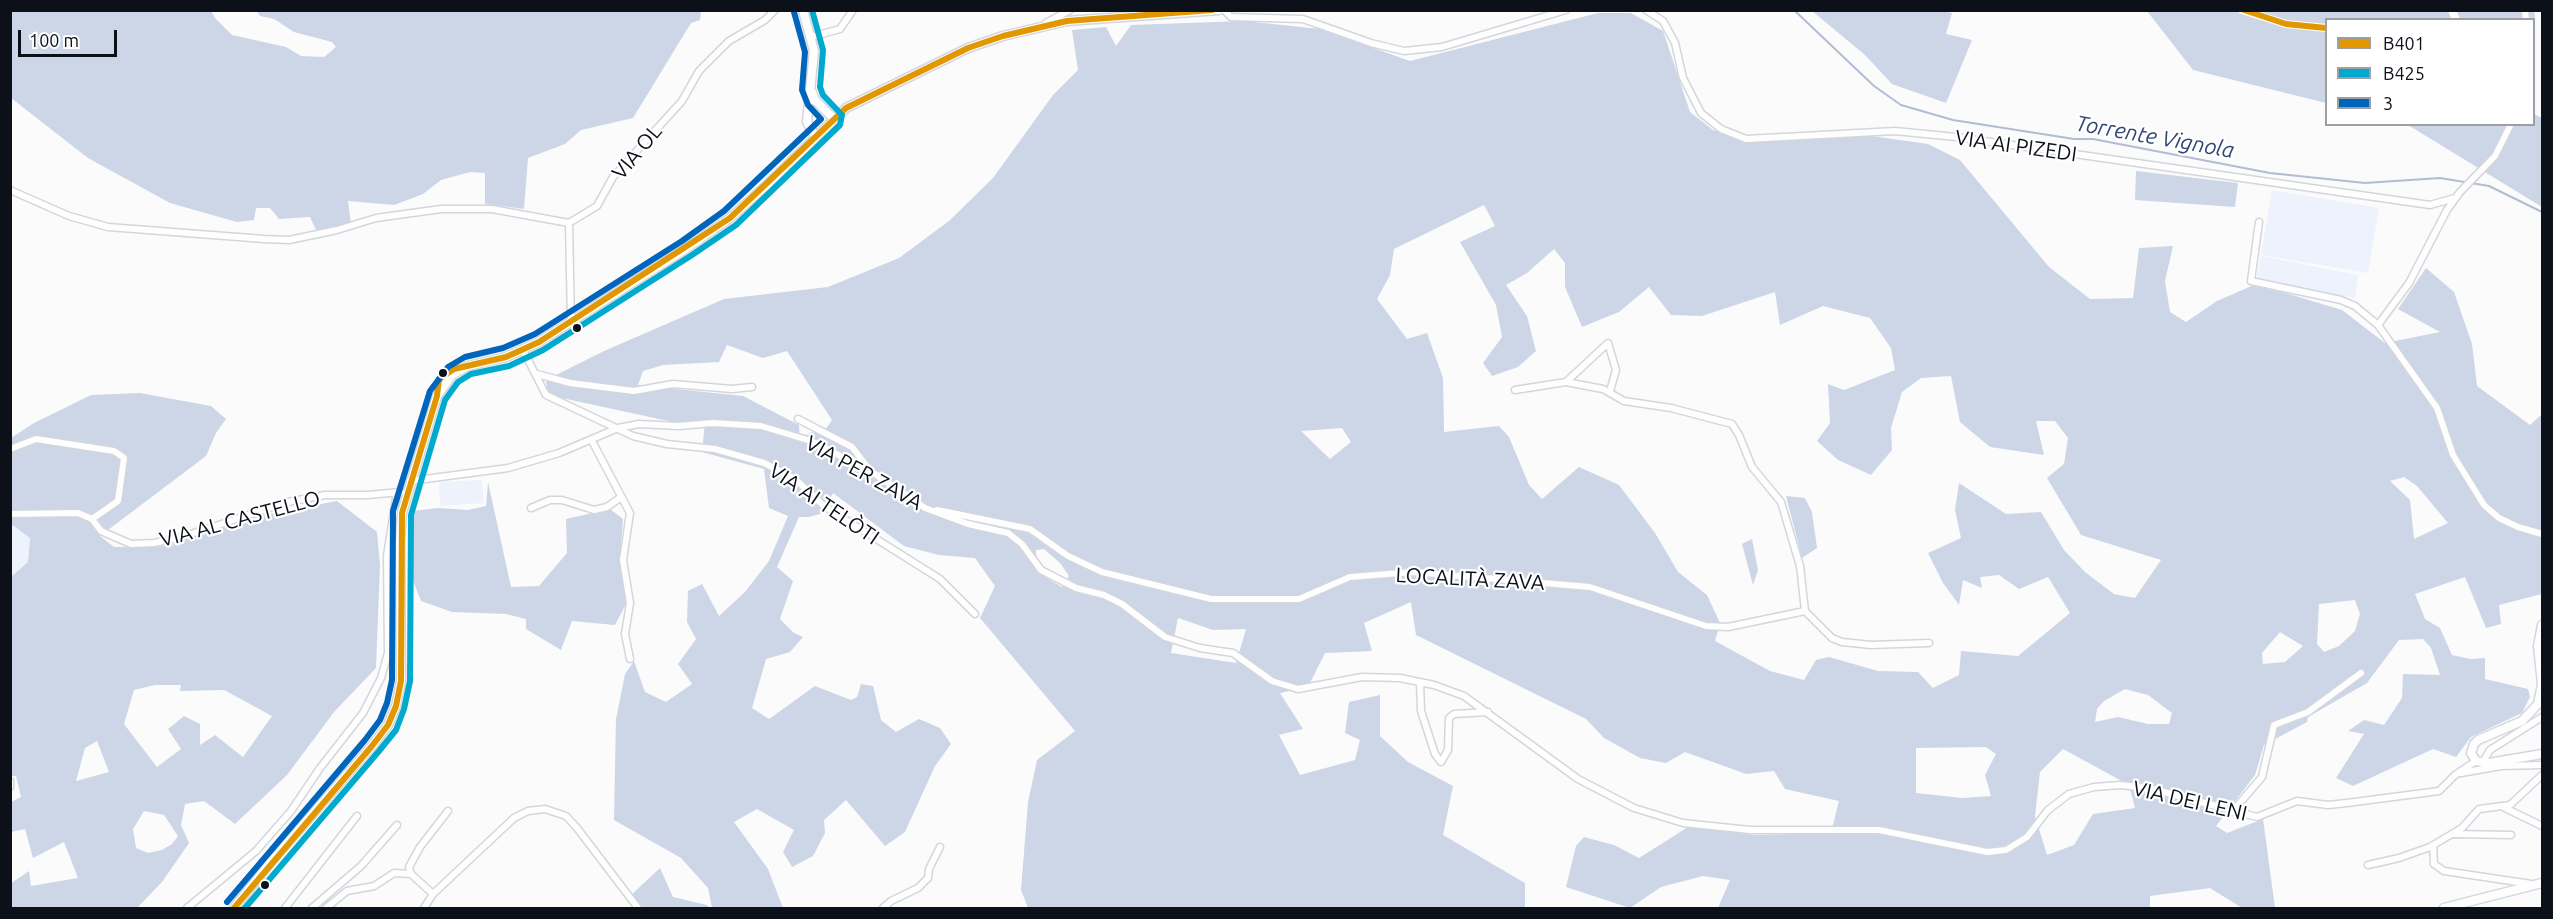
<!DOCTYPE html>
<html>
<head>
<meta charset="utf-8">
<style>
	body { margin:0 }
	#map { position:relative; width:2553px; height:919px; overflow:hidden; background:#fbfbfb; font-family:Ubuntu,sans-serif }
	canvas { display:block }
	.frame { position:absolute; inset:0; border:12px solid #0c1019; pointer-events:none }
	.legend { position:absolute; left:2325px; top:18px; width:210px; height:108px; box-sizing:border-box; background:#fff; border:2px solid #9e9fa3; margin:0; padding:8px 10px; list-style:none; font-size:18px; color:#0c1019 }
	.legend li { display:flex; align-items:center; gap:12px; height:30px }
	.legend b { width:30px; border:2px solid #9e9fa3 }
	.scale { position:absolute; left:18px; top:30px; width:99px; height:27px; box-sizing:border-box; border:3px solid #0c1019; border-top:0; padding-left:8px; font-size:18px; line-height:21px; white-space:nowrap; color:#0c1019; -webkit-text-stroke:4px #fff; paint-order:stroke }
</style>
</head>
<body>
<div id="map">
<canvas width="2553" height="919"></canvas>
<div class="frame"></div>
<ul class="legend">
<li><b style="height:8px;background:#e09702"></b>B401</li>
<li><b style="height:8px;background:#00a9ce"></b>B425</li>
<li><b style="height:8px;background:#0065bd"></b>3</li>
</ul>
<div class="scale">100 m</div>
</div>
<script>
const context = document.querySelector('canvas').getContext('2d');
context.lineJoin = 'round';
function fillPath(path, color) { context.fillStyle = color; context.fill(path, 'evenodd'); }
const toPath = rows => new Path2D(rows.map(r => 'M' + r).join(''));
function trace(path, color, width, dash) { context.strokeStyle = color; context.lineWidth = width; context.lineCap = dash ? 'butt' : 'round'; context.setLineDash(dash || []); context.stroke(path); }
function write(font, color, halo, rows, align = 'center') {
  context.font = font + ' Ubuntu,sans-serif'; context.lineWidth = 4.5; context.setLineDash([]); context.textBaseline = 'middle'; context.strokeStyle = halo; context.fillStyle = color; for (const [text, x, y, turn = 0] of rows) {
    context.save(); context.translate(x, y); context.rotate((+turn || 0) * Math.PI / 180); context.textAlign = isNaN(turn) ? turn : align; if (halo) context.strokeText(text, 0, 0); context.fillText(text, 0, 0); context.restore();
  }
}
fillPath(toPath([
	[2272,190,2379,208,2368,273,2261,255],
	[2261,256,2358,275,2355,298,2256,281],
	[482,480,484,503,440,506,439,482],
	[11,524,30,538,28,562,11,577]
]), '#eef2fc');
fillPath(toPath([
	[2450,10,2454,19,2326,20,2326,26,2286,22,2246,11],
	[11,11,211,11,215,18,232,35,286,47,301,56,324,57,336,47,332,42,294,32,274,19,260,16,257,11,701,11,700,20,691,23,633,118,581,130,565,144,528,158,524,209,485,204,485,173,470,172,441,180,423,194,394,205,348,201,351,224,317,232,310,217,279,219,270,208,256,208,254,220,237,222,170,203,88,158,11,98],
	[1942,11,1952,13,1946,34,1972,40,1946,103,1892,84,1865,55,1812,11],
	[2147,11,2238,11,2248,16,2326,30,2326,103,2193,70],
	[2455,11,2534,11,2535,16,2534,23,2534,20,2458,19],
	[1598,13,1631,13,1663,31,1690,112,1713,130,1760,140,1871,136,1928,144,1960,160,2049,267,2090,299,2133,298,2139,248,2173,246,2165,281,2170,312,2186,322,2217,301,2256,284,2342,310,2385,343,2440,332,2398,309,2426,268,2454,292,2472,344,2477,386,2530,425,2542,414,2542,594,2499,605,2501,624,2486,628,2465,577,2415,594,2425,619,2440,628,2452,655,2470,659,2485,658,2485,679,2528,689,2530,697,2522,713,2471,737,2456,757,2433,749,2353,786,2336,778,2364,734,2348,731,2364,720,2384,725,2402,698,2403,674,2440,675,2431,648,2423,639,2399,640,2367,683,2308,717,2307,722,2264,745,2255,775,2216,826,2227,833,2263,819,2275,908,2242,908,2210,888,2150,896,2150,908,1718,908,1730,880,1703,876,1661,887,1630,908,1566,887,1576,846,1584,837,1614,845,1639,858,1688,827,1755,835,1831,833,1839,801,1785,789,1774,771,1746,774,1685,752,1666,763,1640,758,1604,738,1586,719,1416,635,1411,602,1364,623,1372,651,1325,653,1308,687,1280,693,1303,729,1279,735,1300,775,1355,760,1360,740,1345,733,1349,702,1380,695,1380,736,1408,762,1453,786,1443,835,1525,883,1525,908,1028,908,1021,890,1028,802,1037,760,1075,731,980,618,995,586,975,558,939,555,904,546,833,493,823,513,809,517,799,517,777,567,793,581,780,619,794,633,803,637,790,652,766,659,752,708,769,719,815,686,851,700,857,697,861,684,873,686,881,720,896,732,919,719,940,728,951,744,935,766,905,832,885,846,846,800,824,820,825,833,813,856,792,867,783,852,794,830,757,809,734,822,768,869,783,908,712,908,708,888,681,858,614,820,616,719,625,674,634,661,645,692,666,702,692,684,678,664,696,639,687,622,688,591,702,584,719,616,745,592,769,561,788,516,769,508,764,469,702,452,705,422,682,424,548,395,546,380,604,351,724,299,828,287,899,258,949,221,993,178,1053,95,1078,70,1072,30,1106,27,1116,46,1131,25,1244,21,1320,29,1410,61],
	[1484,205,1495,226,1460,242,1496,305,1502,337,1483,363,1492,376,1518,367,1536,351,1527,316,1506,285,1527,273,1554,249,1565,263,1565,287,1582,327,1619,312,1649,287,1671,315,1702,316,1775,292,1780,325,1823,306,1870,318,1891,348,1895,370,1844,390,1828,384,1830,423,1817,441,1838,460,1871,475,1892,450,1891,428,1902,392,1921,378,1951,376,1960,422,1990,447,2044,455,2036,421,2055,421,2068,438,2064,464,2047,478,2081,535,2161,560,2135,598,2114,594,2085,572,2064,550,2041,512,2006,514,1959,483,1955,510,1961,538,1928,553,1943,583,1959,605,1963,580,1982,588,1980,577,1999,575,2019,589,2048,577,2070,613,2018,656,1961,651,1959,675,1933,688,1918,672,1878,671,1829,657,1816,660,1804,680,1770,671,1715,641,1720,623,1707,595,1678,572,1655,533,1619,485,1579,467,1542,499,1529,485,1509,437,1499,426,1444,432,1443,378,1427,333,1407,339,1377,299,1390,275,1394,249],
	[727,345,763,358,787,351,832,420,823,433,810,432,800,442,799,425,743,396,638,385,643,371,663,365,719,362],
	[1342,428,1351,442,1330,459,1301,431],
	[2404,477,2417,486,2448,523,2414,539,2410,500,2390,481],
	[1044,549,1060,563,1069,576,1062,587,1037,572,1036,550],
	[2355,600,2360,614,2355,631,2339,646,2324,652,2317,644,2319,604],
	[1178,618,1213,630,1246,629,1236,663,1171,653],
	[2280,632,2303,646,2285,662,2263,664,2262,653],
	[2125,689,2148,695,2172,713,2169,724,2148,724,2118,717,2095,722,2097,709,2104,701],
	[1986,747,1996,754,1985,775,1991,796,1962,798,1916,793,1916,748],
	[2063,749,2129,785,2135,808,2093,814,2074,845,2047,855,2035,816,2040,772],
	[2534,114,2542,118,2542,207,2408,125,2534,124],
	[2136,171,2238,183,2235,207,2135,200],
	[140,393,211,406,226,419,216,433,206,456,100,536,114,547,168,546,259,516,337,501,377,532,380,565,376,668,334,712,287,775,235,824,204,801,185,804,181,825,189,843,162,882,137,908,11,908,10,884,29,871,31,886,78,878,64,842,33,858,25,829,11,832,11,802,21,797,16,776,10,776,11,577,28,562,30,538,11,524,11,438,34,423,91,395],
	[155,685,181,685,180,691,224,690,272,716,243,757,215,735,200,745,200,724,184,716,168,729,181,749,157,767,124,724,134,690],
	[97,741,109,772,76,781,85,748],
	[144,811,164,815,178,836,172,844,162,850,148,853,136,848,133,829],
	[488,482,511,587,539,586,567,553,566,519,610,509,623,519,620,558,626,604,615,625,572,621,561,650,526,629,526,619,506,614,452,612,421,601,412,578,413,511,438,508,468,510,486,506],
	[1786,496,1805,498,1812,512,1817,548,1802,558],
	[1752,539,1758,570,1753,585,1742,544],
	[660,868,673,897,707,905,710,908,640,908,630,896]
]), '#ccd6e7');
trace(toPath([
	[1794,10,1874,86,1901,105,1953,120,2074,139,2093,139,2270,173,2365,183,2440,178,2489,186,2542,212]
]), '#b2bdd4', 2);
const street = toPath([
	[1224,10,1231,17,1303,19,1371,43,1404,51,1442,47,1566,10],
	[1646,10,1663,21,1675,43,1683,78,1701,113,1721,129,1746,139,1895,131,1956,137,2430,205,2455,198],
	[2525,10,2526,20],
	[1046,23,1070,10],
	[811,37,840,29,853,10],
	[10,190,69,216,108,227,264,239,289,240,337,230,376,218,441,209,492,209,569,223],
	[2259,222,2251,281,2341,300,2355,306,2378,325,2437,408,2453,455,2484,505,2499,518,2518,527,2542,534],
	[571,322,569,223,597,206,613,177,682,101,699,71,729,41,765,20,775,10],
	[2378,325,2409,283,2447,210,2460,192,2495,156,2511,124],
	[523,350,546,395,633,436,667,444,715,449,764,463,795,479,824,506,940,579,975,614],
	[537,374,570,383,634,391,673,384,732,389,752,387],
	[1515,390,1566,382,1608,343,1616,370,1610,391],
	[798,419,852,447,869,469],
	[592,441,630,513,623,560,630,603,625,634,630,659],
	[10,449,36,439,114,451,124,458,118,501,92,519],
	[410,481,508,468,559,453,618,428,639,424,678,426,713,423,761,426,811,441,872,472,925,508,968,524,1008,533,1022,544,1041,570,1076,588,1104,595,1122,604,1165,637,1200,648,1233,653,1272,681,1298,689,1362,677,1400,678,1434,685,1464,696,1578,779,1634,808,1683,823,1750,830,1879,830,1987,852,2006,850,2027,837,2048,810,2069,794,2094,787,2120,785,2149,788,2257,817,2297,801,2328,805,2347,803,2439,791,2455,775,2476,761],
	[531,508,550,500,562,500,594,510,607,507,621,497],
	[937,510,1030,529,1068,556,1102,572,1211,599,1299,599,1350,577,1413,572,1590,587,1706,626,1728,627,1805,611,1800,566,1781,502,1752,467,1739,435,1732,424,1671,408,1624,401,1603,389,1566,382],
	[10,514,78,513,92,519,101,531,131,544,154,543,182,537,288,502,325,495,367,495,401,492],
	[1805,611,1832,638,1842,642,1871,645,1929,643],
	[1420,682,1421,711,1435,754,1441,762,1448,750,1449,718,1454,714,1488,712],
	[2482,763,2490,750,2542,717],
	[2461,773,2501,766,2542,765],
	[10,781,10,787],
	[2505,808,2542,826],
	[2232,812,2262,777,2274,725,2308,712,2361,673],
	[2453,834,2511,835],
	[2433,845,2434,864,2444,871,2531,884],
	[2368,865,2399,858,2430,847,2462,828,2479,809,2510,805,2542,775],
	[433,894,411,874,409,867,420,847,448,811],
	[187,908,256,851,291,811,320,768,363,713,381,678,388,653,387,556,397,492],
	[285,908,357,816],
	[312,908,361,866,397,825],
	[326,908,347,891,374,886,394,873,411,874],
	[424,908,433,894,514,818,528,811,545,809,566,816,577,828,638,908],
	[883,908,891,901,918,888,928,878,929,869,940,847]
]);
const secondary = toPath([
	[803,10,814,51,807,122,815,136],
	[2242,10,2286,24,2326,28],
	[2452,10,2456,20],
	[812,92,815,100,834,119],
	[2542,625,2538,646,2542,684,2538,704,2522,721,2478,740,2474,744,2471,753,2476,761,2489,763,2542,754],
	[234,908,270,863,372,746,388,725,396,706,401,681,400,541,402,513,437,396,452,375,468,366,506,357,539,342,687,248,730,218,767,185,846,108,968,48,1003,36,1067,21,1219,10],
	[2444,908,2542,883]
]);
trace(street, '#d4d6db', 9);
trace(secondary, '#d4d6db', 11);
trace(street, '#fefefe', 6);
trace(secondary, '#fefefe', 8);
trace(toPath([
	[2244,10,2286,24,2326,28],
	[234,908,372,746,388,725,396,706,401,681,402,513,437,396,439,379,454,369,506,357,539,342,730,218,846,108,968,48,1003,36,1067,21,1212,10]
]), '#e09702', 6);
trace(toPath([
	[245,908,379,751,396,730,404,709,410,681,411,515,445,400,458,382,471,374,509,366,543,350,692,255,736,225,840,125,842,115,823,95,820,87,823,50,812,10]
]), '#00a9ce', 6);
trace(toPath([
	[227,902,365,740,380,720,387,703,392,680,393,511,430,391,448,367,465,357,503,348,535,334,682,241,724,211,821,119,808,105,802,90,805,52,794,12]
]), '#0065bd', 6);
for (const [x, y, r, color] of [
	[577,328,5,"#0c1019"],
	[443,373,5,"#0c1019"],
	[265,885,5,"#0c1019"]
]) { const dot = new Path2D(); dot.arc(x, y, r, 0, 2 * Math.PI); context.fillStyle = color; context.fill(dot); trace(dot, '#fff', 2); }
write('21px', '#0c1019', '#fff', [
	["VIA AI PIZEDI",2016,146,8],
	["VIA OL",637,152,-50],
	["VIA PER ZAVA",864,473,29],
	["VIA AI TELÒTI",824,504,34],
	["VIA AL CASTELLO",240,519,-15],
	["LOCALITÀ ZAVA",1470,579,3],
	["VIA DEI LENI",2190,801,13]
]);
write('italic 22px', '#324774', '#fff', [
	["Torrente Vignola",2155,137,10]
]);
</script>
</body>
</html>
